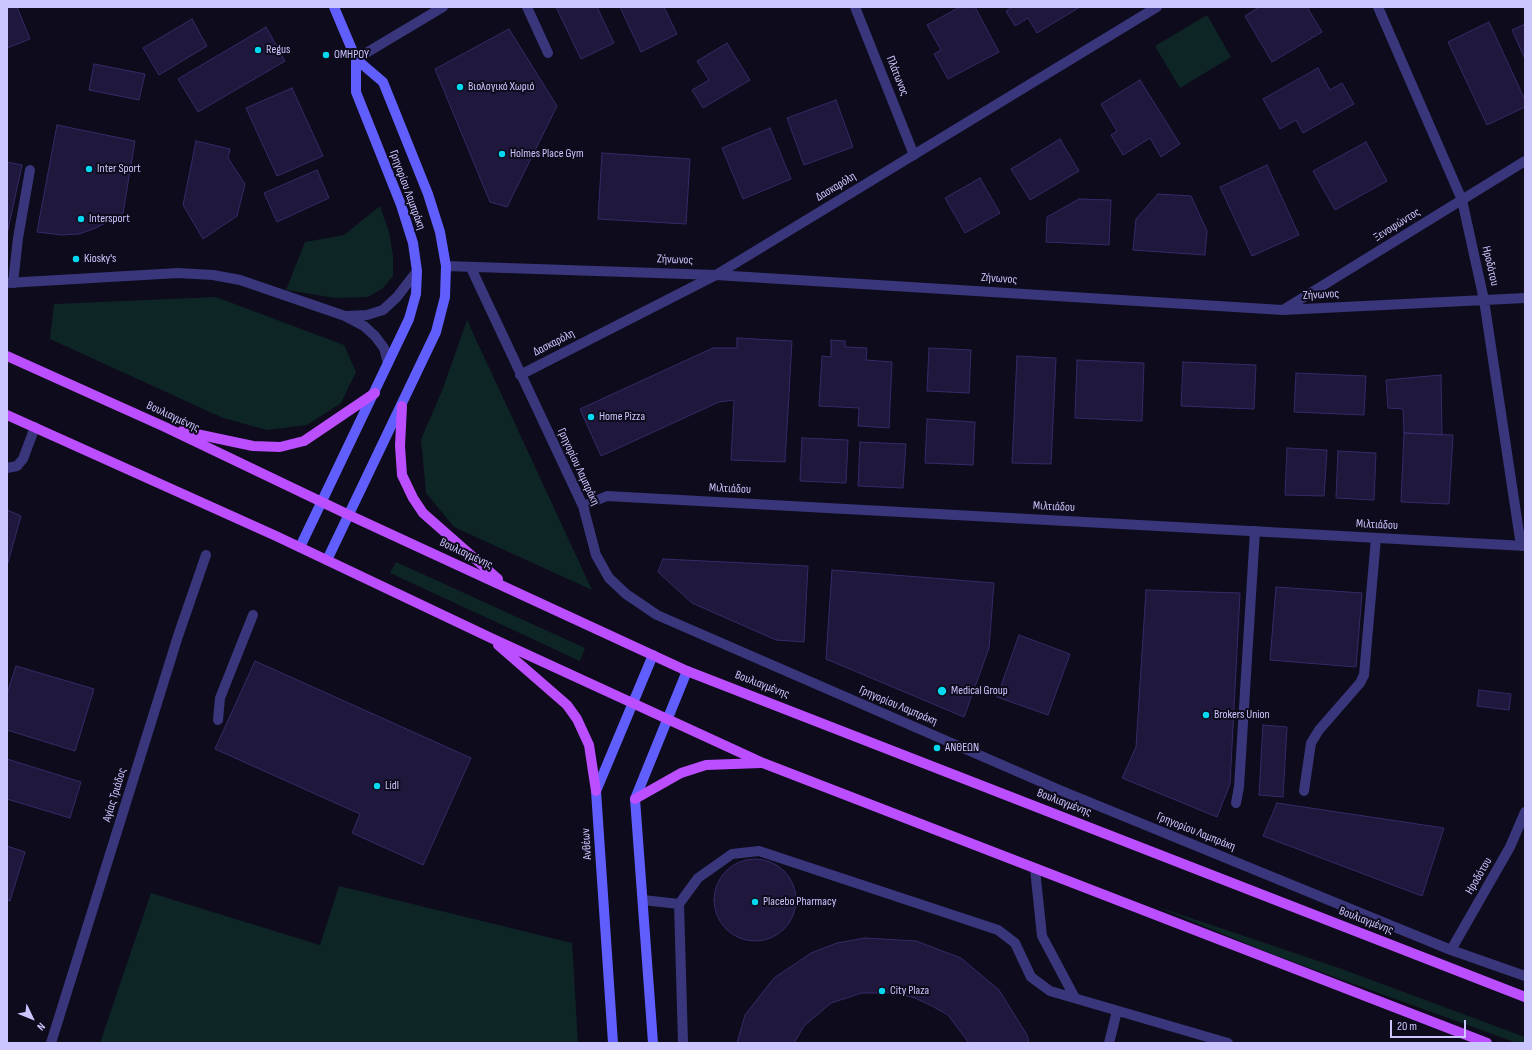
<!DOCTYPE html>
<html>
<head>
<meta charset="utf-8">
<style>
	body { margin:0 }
	#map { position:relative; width:1532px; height:1050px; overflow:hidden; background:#0e0b1c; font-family:"Sofia Sans Condensed",sans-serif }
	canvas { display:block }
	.frame { position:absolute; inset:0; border:8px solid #ccc6ff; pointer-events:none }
	.north { position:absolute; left:12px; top:998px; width:40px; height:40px; -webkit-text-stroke:3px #0e0b1c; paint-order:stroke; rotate:133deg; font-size:11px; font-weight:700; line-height:16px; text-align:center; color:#ccc6ff }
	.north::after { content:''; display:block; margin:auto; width:14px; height:18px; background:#ccc6ff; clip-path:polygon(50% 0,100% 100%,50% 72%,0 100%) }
	.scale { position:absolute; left:1390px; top:1020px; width:76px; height:18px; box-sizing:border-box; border:2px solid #ccc6ff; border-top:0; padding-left:5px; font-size:12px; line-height:14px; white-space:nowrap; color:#ccc6ff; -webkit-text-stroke:3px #0e0b1c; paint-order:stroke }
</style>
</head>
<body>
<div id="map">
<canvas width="1532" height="1050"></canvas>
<div class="frame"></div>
<div class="north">N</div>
<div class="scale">20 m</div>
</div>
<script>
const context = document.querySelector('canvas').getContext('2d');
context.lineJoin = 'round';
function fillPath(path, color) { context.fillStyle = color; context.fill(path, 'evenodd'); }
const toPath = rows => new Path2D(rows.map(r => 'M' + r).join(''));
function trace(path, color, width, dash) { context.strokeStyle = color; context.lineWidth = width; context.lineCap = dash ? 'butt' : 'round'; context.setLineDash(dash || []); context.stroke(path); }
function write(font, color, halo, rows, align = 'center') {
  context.font = font + ' "Sofia Sans Condensed",sans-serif'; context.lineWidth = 4; context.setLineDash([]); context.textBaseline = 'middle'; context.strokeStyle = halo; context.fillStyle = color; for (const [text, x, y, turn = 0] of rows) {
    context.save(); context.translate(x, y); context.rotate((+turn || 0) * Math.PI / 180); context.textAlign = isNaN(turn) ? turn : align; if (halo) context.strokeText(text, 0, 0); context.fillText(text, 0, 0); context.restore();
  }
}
fillPath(toPath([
	[1207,15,1231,57,1180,88,1155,46],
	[380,206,389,232,393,256,393,276,383,288,368,297,335,298,286,290,305,242,344,235],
	[216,297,344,345,356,372,341,403,307,425,267,430,223,418,50,339,54,304],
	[467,320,592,590,454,527,426,493,421,439,442,391],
	[396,562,585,648,580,661,390,573],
	[339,886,572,943,578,1043,100,1043,151,893,320,945],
	[1155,906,1339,968,1525,1037,1525,1043,1517,1043,1274,955]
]), '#0e2525');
const building = toPath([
	[7,7,17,7,30,39,7,48,7,7],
	[556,7,597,7,614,43,581,59,556,7],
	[620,7,664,7,677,34,641,52,620,7],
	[960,7,975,7,999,52,948,79,934,54,941,50,927,25,960,7],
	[1013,7,1080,7,1037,33,1028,18,1015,26,1006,11,1013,7],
	[1259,7,1307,7,1322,32,1272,62,1245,16,1259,7],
	[192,19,207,46,159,75,143,48,192,19],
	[1489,22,1525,100,1525,107,1487,125,1448,42,1489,22],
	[1525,24,1525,59,1512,30,1525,24],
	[266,27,285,61,198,112,178,79,266,27],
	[509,29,557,106,507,207,490,202,435,69,509,29],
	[727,43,750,80,703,108,692,90,709,80,697,61,727,43],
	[94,64,145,74,139,100,89,90,94,64],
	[1318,68,1330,90,1342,83,1354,104,1303,133,1296,120,1280,129,1263,99,1318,68],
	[1140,80,1180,144,1161,157,1150,138,1123,155,1111,135,1117,131,1101,104,1140,80],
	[292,88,323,156,277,176,246,108,292,88],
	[836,100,853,147,804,165,787,118,836,100],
	[57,125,135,141,123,213,96,228,79,234,62,235,37,232,57,125],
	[770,128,791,179,743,199,722,148,770,128],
	[1060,139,1079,171,1030,200,1011,169,1060,139],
	[196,141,230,149,228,158,245,184,237,216,203,239,183,205,196,141],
	[1366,142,1387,181,1335,210,1313,171,1366,142],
	[602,153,690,159,686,224,598,219,602,153],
	[7,162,22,165,7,234,7,162],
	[1267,165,1299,235,1252,256,1220,187,1267,165],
	[317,170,329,198,277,222,264,193,317,170],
	[980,178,1000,213,965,233,945,198,980,178],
	[1158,194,1191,196,1207,231,1205,255,1133,250,1136,219,1158,194],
	[1079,199,1111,200,1109,245,1046,242,1047,217,1079,199],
	[737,338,792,341,785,462,731,460,734,400,719,402,601,456,580,409,713,348,737,348,737,338],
	[831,340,845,341,845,347,867,348,866,360,892,362,889,428,858,426,859,408,819,406,822,356,831,357,831,340],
	[929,348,971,350,969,393,927,391,929,348],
	[1017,356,1056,358,1051,464,1012,463,1017,356],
	[1077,360,1144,363,1142,421,1075,418,1077,360],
	[1183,362,1256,365,1254,409,1181,406,1183,362],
	[1296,373,1366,376,1364,415,1294,412,1296,373],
	[1441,375,1442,435,1404,433,1403,409,1388,408,1386,380,1441,375],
	[927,419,975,422,973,465,925,463,927,419],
	[1404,433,1453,435,1449,504,1401,502,1404,433],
	[802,438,848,440,846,483,800,481,802,438],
	[860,442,906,444,903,488,858,486,860,442],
	[1287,448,1327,450,1324,496,1285,495,1287,448],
	[1338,451,1376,453,1374,500,1336,498,1338,451],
	[7,510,21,516,7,566,7,510],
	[663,559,808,566,804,642,776,640,692,603,658,572,663,559],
	[832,570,994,583,989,648,964,717,826,659,832,570],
	[1276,587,1362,593,1356,667,1270,660,1276,587],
	[1146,590,1240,593,1230,784,1217,817,1122,778,1136,747,1146,590],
	[1019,635,1070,654,1048,715,997,697,1019,635],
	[255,661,471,758,423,865,352,833,360,814,215,749,255,661],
	[16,666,94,689,75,751,7,730,7,694,16,666],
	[1479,690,1511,694,1509,710,1477,706,1479,690],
	[1263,725,1287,727,1283,797,1259,795,1263,725],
	[7,759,81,782,70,818,7,799,7,759],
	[1277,803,1444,828,1422,896,1263,836,1277,803],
	[7,846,25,852,10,901,7,900,7,846],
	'714 900a41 41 0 1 1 82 0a41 41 0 1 1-82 0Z',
	[865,938,916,941,961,958,999,990,1027,1035,1029,1043,969,1043,948,1015,932,1006,915,998,896,993,862,993,831,1003,804,1026,794,1043,737,1043,745,1015,774,978,811,953,837,943,865,938]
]);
fillPath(building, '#1f173c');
trace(building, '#362a68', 1);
trace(toPath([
	[527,7,548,53],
	[13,283,18,238,30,170],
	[7,468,17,466,23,459,35,427],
	[218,720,220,698,253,615],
	[1304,791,1311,743,1319,730,1360,683,1364,675,1376,538],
	[1236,803,1239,787,1255,531],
	[1035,869,1042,936,1075,998],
	[643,900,679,904],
	[683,1043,679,904,698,878,732,854,759,851,998,930,1015,943,1031,977,1050,991,1228,1043],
	[1109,1043,1117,1011]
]), '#39367b', 10);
trace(toPath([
	[855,7,914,155],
	[1378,7,1462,200,1484,300,1521,546],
	[356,59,443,7],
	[446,266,716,275,1283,310,1525,298],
	[471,268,583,506,596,555,609,578,626,594,657,615,1062,791,1451,950,1525,976],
	[7,283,178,273,213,275,240,280,345,316,364,326,375,336,384,348,388,363],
	[1283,310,1525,161],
	[347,316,367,315,383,310,397,297,417,271],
	[520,375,716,275,1157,7],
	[583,506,607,496,1525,546],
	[1451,950,1510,847,1525,812],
	[51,1043,178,636,206,555]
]), '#39367b', 10);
trace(toPath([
	[300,547,409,319,416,294,417,271,413,243,401,205,356,92,356,59,334,7],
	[327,560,436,332,445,297,446,266,440,232,428,194,383,82,356,59],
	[613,1043,596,791,653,655],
	[653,1043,635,799,687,671]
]), '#615efe', 10);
trace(toPath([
	[7,356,165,427,349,515,687,671,1525,997],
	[402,406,400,446,402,475,413,498,423,513,498,579],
	[7,415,276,536,491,638,763,763,1487,1043],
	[182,431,253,446,280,447,304,441,375,393],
	[498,645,567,705,577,719,589,745,596,791],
	[635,799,681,773,706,765,761,763]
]), '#bb4efe', 10);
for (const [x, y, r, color] of [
	[258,50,4,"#02d8ef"],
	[326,55,4,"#02d8ef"],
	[460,87,4,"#02d8ef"],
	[502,154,4,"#02d8ef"],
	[89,169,4,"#02d8ef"],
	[81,219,4,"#02d8ef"],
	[76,259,4,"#02d8ef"],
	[591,417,4,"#02d8ef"],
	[942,691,5,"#02d8ef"],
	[1206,715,4,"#02d8ef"],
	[937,748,4,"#02d8ef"],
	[377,786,4,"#02d8ef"],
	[755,902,4,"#02d8ef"],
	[882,991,4,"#02d8ef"]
]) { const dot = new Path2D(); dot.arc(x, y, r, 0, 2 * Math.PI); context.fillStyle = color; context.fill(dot); trace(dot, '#0e0b1c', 1.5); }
write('12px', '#ccc6ff', '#0e0b1c', [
	["Regus",266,50],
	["ΟΜΗΡΟΥ",334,55],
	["Βιολογικό Χωριό",468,87],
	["Holmes Place Gym",510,154],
	["Inter Sport",97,169],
	["Intersport",89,219],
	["Kiosky's",84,259],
	["Home Pizza",599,417],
	["Medical Group",951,691],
	["Brokers Union",1214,715],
	["ΑΝΘΕΩΝ",945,748],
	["Lidl",385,786],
	["Placebo Pharmacy",763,902],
	["City Plaza",890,991]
], 'left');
write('12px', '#ccc6ff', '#0e0b1c', [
	["Πλάτωνος",897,76,68],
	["Δασκαρόλη",836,187,-31],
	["Γρηγορίου Λαμπράκη",407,190,70],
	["Ξενοφώντος",1397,225,-32],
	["Ζήνωνος",675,260,2],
	["Ηροδότου",1490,266,77],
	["Ζήνωνος",999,279,4],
	["Ζήνωνος",1321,295,-3],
	["Δασκαρόλη",554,343,-27],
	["Βουλιαγμένης",173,417,25],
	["Γρηγορίου Λαμπράκη",578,467,65],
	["Μιλτιάδου",730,489,3],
	["Μιλτιάδου",1054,507,3],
	["Μιλτιάδου",1377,525,3],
	["Βουλιαγμένης",466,554,25],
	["Βουλιαγμένης",762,685,21],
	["Γρηγορίου Λαμπράκη",898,706,23],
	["Αγίας Τριάδος",115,795,-73],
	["Βουλιαγμένης",1064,803,21],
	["Γρηγορίου Λαμπράκη",1196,832,22],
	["Ανθέων",587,844,-94],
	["Ηροδότου",1479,876,-60],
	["Βουλιαγμένης",1366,921,21]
]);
</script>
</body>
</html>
